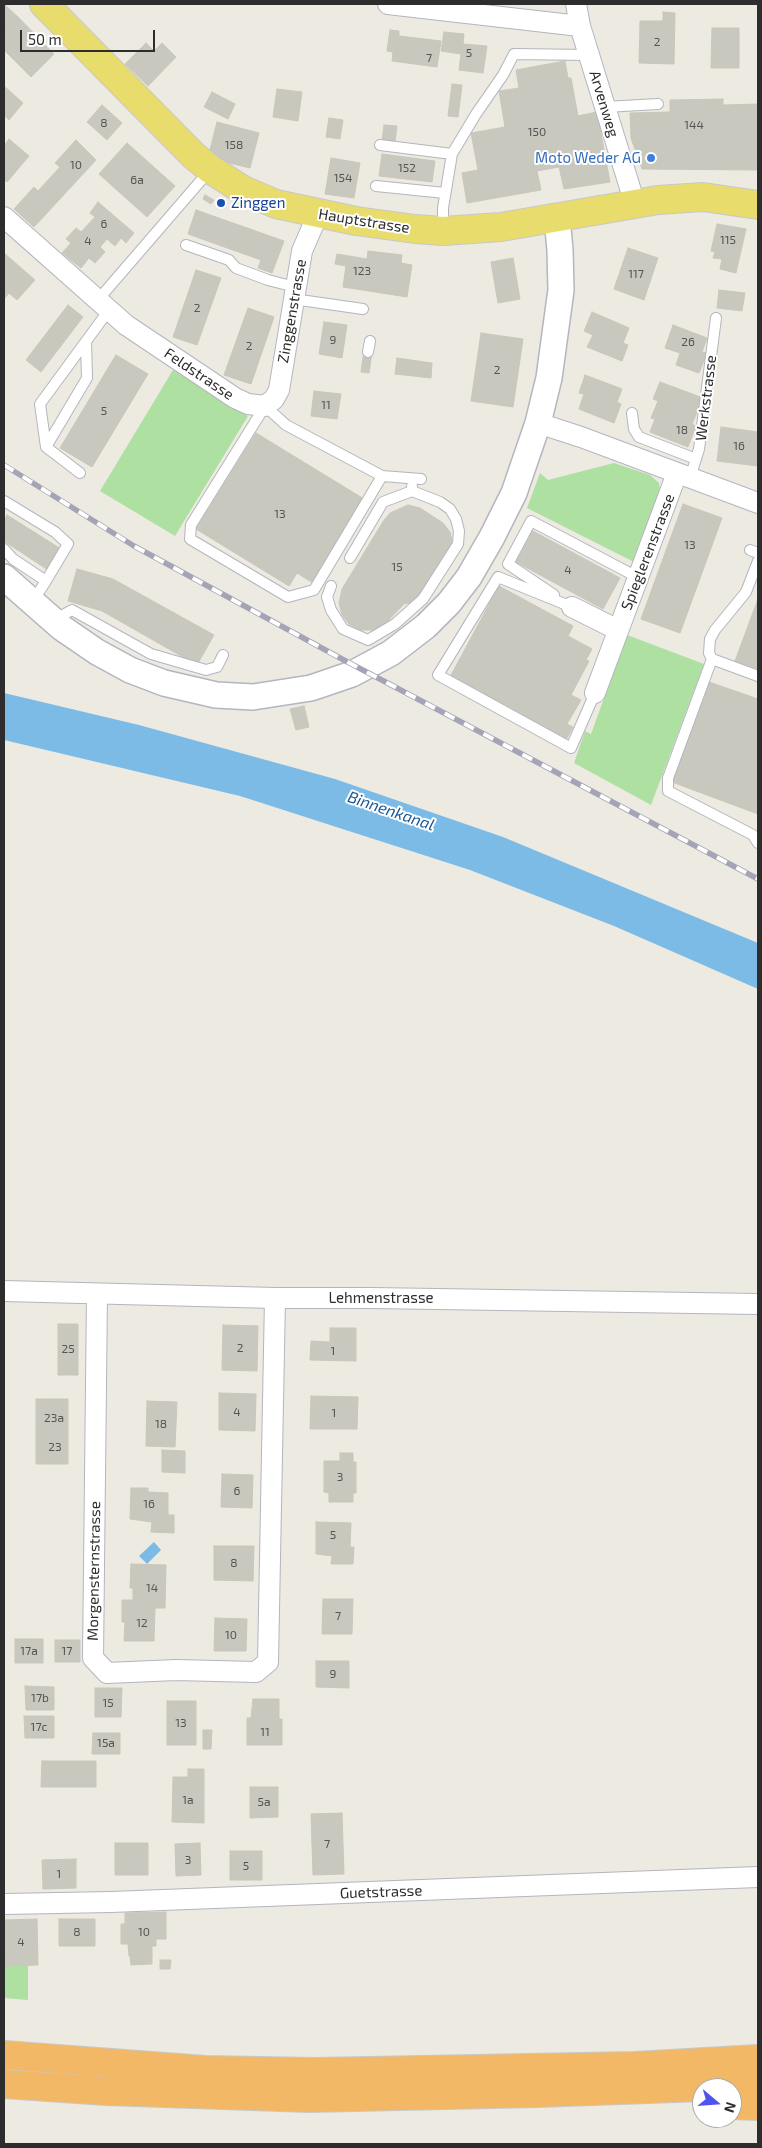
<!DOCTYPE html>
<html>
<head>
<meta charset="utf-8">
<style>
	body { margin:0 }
	#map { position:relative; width:762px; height:2148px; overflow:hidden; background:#edeae1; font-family:"Exo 2",sans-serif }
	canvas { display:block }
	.frame { position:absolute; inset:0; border:5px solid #2d2d2d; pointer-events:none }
	.north { position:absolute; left:692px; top:2078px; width:50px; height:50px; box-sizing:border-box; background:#fff; border:1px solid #ababab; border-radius:50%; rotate:108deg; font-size:14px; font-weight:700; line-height:20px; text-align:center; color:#2d2d2d }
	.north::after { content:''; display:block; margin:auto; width:18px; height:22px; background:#4e54ee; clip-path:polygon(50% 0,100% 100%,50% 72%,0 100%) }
	.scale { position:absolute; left:20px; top:30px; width:135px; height:22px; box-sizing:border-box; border:2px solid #2d2d2d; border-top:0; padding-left:6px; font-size:15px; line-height:18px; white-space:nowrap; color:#2d2d2d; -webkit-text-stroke:4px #fff; paint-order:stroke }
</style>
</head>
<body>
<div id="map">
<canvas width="762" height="2148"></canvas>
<div class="frame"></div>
<div class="north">N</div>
<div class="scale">50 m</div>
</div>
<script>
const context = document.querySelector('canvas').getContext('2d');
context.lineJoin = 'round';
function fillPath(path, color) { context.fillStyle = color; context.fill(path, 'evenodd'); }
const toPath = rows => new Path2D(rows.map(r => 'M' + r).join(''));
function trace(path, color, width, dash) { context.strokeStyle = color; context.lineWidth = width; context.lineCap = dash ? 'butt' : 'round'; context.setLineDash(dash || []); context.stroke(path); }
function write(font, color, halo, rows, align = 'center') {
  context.font = font + ' "Exo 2",sans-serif'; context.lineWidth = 4; context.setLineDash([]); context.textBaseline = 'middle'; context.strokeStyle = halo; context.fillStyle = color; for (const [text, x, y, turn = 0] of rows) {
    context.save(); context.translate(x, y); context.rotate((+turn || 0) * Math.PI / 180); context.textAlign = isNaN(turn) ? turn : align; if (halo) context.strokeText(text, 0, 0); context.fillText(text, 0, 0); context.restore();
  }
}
fillPath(toPath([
	[173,370,248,416,175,536,100,491],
	[614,463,650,475,659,483,660,493,634,562,527,508,540,473,548,480],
	[627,635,704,664,651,805,574,763,585,731,591,734],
	[4,1963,5,1966,28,1965,28,2000,4,1998]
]), '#aee0a2');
fillPath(toPath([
	[4,693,139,725,335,779,503,837,758,943,758,989,614,926,470,870,240,796,4,740],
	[154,1542,161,1550,147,1564,139,1556]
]), '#7dbbe7');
const building = toPath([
	[4,4,18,17,4,32,4,4],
	[663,12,675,13,674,64,639,63,640,21,663,21,663,12],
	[18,17,54,54,31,77,4,50,4,32,18,17],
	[712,28,739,28,739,68,711,68,712,28],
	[390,30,399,31,399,36,441,41,437,67,392,61,393,52,387,51,390,30],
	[444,32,464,34,463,44,487,46,483,73,459,70,461,54,441,51,444,32],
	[146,43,154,51,162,43,176,57,148,86,125,64,146,43],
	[565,61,568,78,571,78,578,116,597,112,610,182,564,189,559,167,537,171,541,190,467,203,462,173,478,170,471,133,505,127,499,91,519,88,516,70,565,61],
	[452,84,462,85,458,117,448,116,452,84],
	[4,86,23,103,9,120,4,115,4,86],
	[277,89,302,92,298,121,273,117,277,89],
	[212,92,235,104,228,119,204,107,212,92],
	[723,99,723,105,758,104,758,170,642,169,631,138,630,113,670,112,670,100,723,99],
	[102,105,122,123,107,140,87,122,102,105],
	[329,118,343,120,340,139,326,137,329,118],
	[217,122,259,133,250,168,208,158,217,122],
	[384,125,397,126,395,142,382,141,384,125],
	[9,139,29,156,7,182,4,179,4,146,9,139],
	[76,140,96,160,34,227,14,209,34,187,38,191,60,167,55,163,76,140],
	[127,143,175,186,147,217,99,174,127,143],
	[382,154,435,161,432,182,379,176,382,154],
	[331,158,360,163,354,198,325,194,331,158],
	[205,195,214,200,211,204,203,199,205,195],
	[98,202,134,233,126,243,121,238,115,246,107,239,100,247,105,252,95,263,89,258,81,268,62,253,71,243,66,239,76,228,81,232,95,217,90,213,98,202],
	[196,210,284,241,272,273,258,268,261,260,188,234,196,210],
	[717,224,746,229,736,273,720,269,722,259,713,258,715,252,711,251,717,224],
	[628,248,658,258,644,300,614,289,628,248],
	[368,251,402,255,401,263,412,265,407,297,343,287,346,266,335,264,337,254,367,259,368,251],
	[4,253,35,280,17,300,9,293,4,299,4,253],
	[513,258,520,299,498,303,491,262,513,258],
	[196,270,221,278,197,345,173,337,196,270],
	[719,290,745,293,742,311,717,308,719,290],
	[68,305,83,317,41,372,26,360,68,305],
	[248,308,274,317,251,384,224,375,248,308],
	[592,312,629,328,623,343,628,345,622,361,587,347,593,335,584,331,592,312],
	[324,322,347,325,342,358,319,354,324,322],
	[673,325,707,338,702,352,707,353,699,373,676,365,680,353,665,348,673,325],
	[481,333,523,339,513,407,471,401,481,333],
	[364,351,372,352,369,373,361,372,364,351],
	[116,355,148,374,92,467,60,448,116,355],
	[397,358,432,363,431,378,395,374,397,358],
	[585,375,622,389,617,402,621,404,614,423,579,409,584,394,579,393,585,375],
	[660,382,703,398,692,424,696,426,688,447,650,432,655,419,651,418,658,401,653,399,660,382],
	[314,391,341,394,337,419,311,416,314,391],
	[721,427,758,432,758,466,717,461,721,427],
	[256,433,364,499,313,583,297,573,289,586,196,529,256,433],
	[683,504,722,518,680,633,641,619,683,504],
	[408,505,420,508,443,523,450,532,452,540,451,549,429,578,421,595,414,602,404,604,382,627,372,630,360,630,349,624,342,615,339,603,342,589,384,520,390,513,408,505],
	[7,515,61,549,48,570,4,541,4,521,7,515],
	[533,531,620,578,603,609,516,562,533,531],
	[77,569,113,579,214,635,197,665,102,611,68,601,77,569],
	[499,586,573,626,568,636,592,649,586,660,589,661,571,695,581,700,567,724,573,727,566,740,450,677,499,586],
	[758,599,758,669,735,661,758,599],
	[709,682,758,699,758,814,672,782,709,682],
	[304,706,309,727,296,730,290,709,304,706],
	[58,1324,78,1324,78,1375,58,1375,58,1324],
	[223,1325,258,1326,257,1371,222,1370,223,1325],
	[330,1328,356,1328,356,1361,310,1360,311,1341,330,1342,330,1328],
	[219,1393,256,1394,255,1431,219,1430,219,1393],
	[311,1396,358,1397,357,1429,310,1429,311,1396],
	[36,1399,68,1399,68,1464,36,1464,36,1399],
	[147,1401,177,1402,175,1447,146,1446,147,1401],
	[162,1450,185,1451,185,1473,162,1472,162,1450],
	[340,1453,353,1453,353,1462,356,1462,356,1493,353,1493,353,1502,329,1502,329,1493,324,1492,324,1461,340,1461,340,1453],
	[222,1474,253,1475,252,1508,221,1507,222,1474],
	[131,1488,148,1488,148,1492,168,1493,168,1515,174,1515,174,1533,151,1532,152,1522,130,1519,131,1488],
	[316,1522,351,1523,350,1547,354,1547,353,1564,331,1564,332,1556,316,1554,316,1522],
	[214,1546,254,1546,253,1581,214,1580,214,1546],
	[131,1564,166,1565,165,1608,155,1608,154,1641,124,1641,125,1622,122,1622,122,1600,133,1600,133,1588,130,1588,131,1564],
	[323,1599,353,1599,352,1634,322,1634,323,1599],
	[215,1618,247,1619,246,1651,214,1651,215,1618],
	[15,1639,43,1639,43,1663,15,1663,15,1639],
	[55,1640,80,1640,80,1662,55,1662,55,1640],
	[316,1661,349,1661,349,1688,316,1687,316,1661],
	[25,1686,54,1687,54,1710,26,1710,25,1686],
	[95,1688,122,1688,121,1717,95,1717,95,1688],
	[253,1699,279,1699,279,1719,282,1719,282,1745,247,1745,247,1718,251,1718,253,1699],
	[167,1701,196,1701,196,1745,167,1745,167,1701],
	[24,1716,54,1716,54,1738,25,1738,24,1716],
	[203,1730,212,1730,211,1749,203,1749,203,1730],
	[93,1733,120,1733,120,1754,92,1754,93,1733],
	[42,1761,96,1761,96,1787,41,1787,42,1761],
	[188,1769,204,1769,204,1823,172,1822,173,1777,188,1777,188,1769],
	[250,1787,278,1787,278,1817,250,1818,250,1787],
	[342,1813,344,1874,313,1875,311,1814,342,1813],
	[115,1843,148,1843,148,1875,115,1875,115,1843],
	[200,1843,201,1875,176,1876,175,1844,200,1843],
	[230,1851,262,1851,262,1880,230,1880,230,1851],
	[76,1859,76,1888,43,1889,42,1860,76,1859],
	[166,1912,166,1939,156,1939,156,1946,152,1946,152,1955,129,1956,128,1944,121,1944,121,1924,125,1924,125,1913,166,1912],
	[37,1919,38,1965,5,1966,4,1920,37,1919],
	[59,1919,95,1919,95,1946,59,1946,59,1919],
	[152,1955,152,1964,131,1965,130,1956,152,1955],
	[160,1960,171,1960,170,1969,160,1969,160,1960]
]);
fillPath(building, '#c9c8bf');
trace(building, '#c9c6ba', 1);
const service = toPath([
	[605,107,658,104],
	[380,145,452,154],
	[376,186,445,193],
	[443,230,443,208,452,154,476,114,503,75,514,54,589,55],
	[186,245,229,260,236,268,268,280,295,287],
	[293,299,363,309],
	[97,301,210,170],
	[368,352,370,341],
	[632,413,634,429,639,437,696,459],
	[46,447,87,378,86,341],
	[80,473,46,447,40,404,109,310],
	[382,476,314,590,288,597,190,539,191,525,265,406,286,425,382,476,421,479],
	[690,478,699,449,716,318],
	[4,501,55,532,68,544,46,581],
	[4,549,13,559,46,581,33,601],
	[750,550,758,553],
	[350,558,383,502,412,491,412,486],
	[758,561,746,592,715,630,710,639,709,653,712,659,758,676],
	[331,586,327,597,331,610,343,629,368,640,395,624,423,599,458,544,459,531,456,519,450,509,440,502,412,491],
	[554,595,508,564,531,521,639,578],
	[572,607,498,577,438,675,571,748,595,693],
	[54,620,72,610,151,654,206,670,217,667,223,655],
	[712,659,668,778,668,791,753,835,758,843]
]);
const minor = toPath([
	[388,4,580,26],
	[576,4,580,26,631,191,633,205],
	[4,217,126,325,235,398,248,404,265,406,274,399,279,390,302,251,318,214],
	[538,423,581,437,758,503],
	[572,607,618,630],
	[595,693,677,473],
	[4,1291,275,1298,372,1298,758,1304],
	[97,1294,93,1658,107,1673,176,1670,256,1672,268,1662,275,1298],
	[4,1904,111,1902,758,1877]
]);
const tertiary = toPath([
	[4,577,62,628,97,652,130,670,164,683,216,695,253,697,311,688,352,674,391,653,426,626,449,603,469,577,492,537,514,493,538,423,549,378,561,290,560,250,557,217]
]);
const primary = toPath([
	[44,4,193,155,210,169,243,190,276,204,356,221,415,229,443,231,501,227,658,200,703,197,758,205]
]);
const motorway = toPath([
	[4,2055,205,2070,315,2072,635,2066,758,2059],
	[4,2084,106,2091,309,2098,538,2093,758,2085],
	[732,2105,758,2106]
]);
trace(service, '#b4b5bf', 12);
trace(minor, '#b4b5bf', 22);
trace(tertiary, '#b4b5bf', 28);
trace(primary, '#c8c8c8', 30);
trace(motorway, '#c8c8c8', 30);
trace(service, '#fff', 10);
trace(minor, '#fff', 20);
trace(tertiary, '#fff', 25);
trace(primary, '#e8dd6c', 28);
trace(motorway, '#f3b866', 28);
const rail = toPath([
	[4,465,134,546,342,659,758,879]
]);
trace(rail, '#a4a4b6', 5.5);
trace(rail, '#fff', 4, [11]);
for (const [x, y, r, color] of [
	[651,158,5,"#3f7fe0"],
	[221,203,5,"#1a4fb4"]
]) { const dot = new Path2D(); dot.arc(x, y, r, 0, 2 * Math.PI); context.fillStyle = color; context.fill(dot); trace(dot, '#fff', 2); }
write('12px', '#545452', null, [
	["2",657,42],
	["5",469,53],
	["7",429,58],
	["8",104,123],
	["144",694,125],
	["150",537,132],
	["158",234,145],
	["10",76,165],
	["152",407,168],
	["154",343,178],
	["6a",137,180],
	["6",104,224],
	["115",728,240],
	["4",88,241],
	["123",362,271],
	["117",636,274],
	["2",197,308],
	["9",333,340],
	["26",688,342],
	["2",249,346],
	["2",497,370],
	["11",326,405],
	["5",104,411],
	["18",682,430],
	["16",739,446],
	["13",280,514],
	["13",690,545],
	["15",397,567],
	["4",568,570],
	["2",240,1348],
	["25",68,1349],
	["1",333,1351],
	["4",237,1412],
	["1",334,1413],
	["23a",54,1418],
	["18",161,1424],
	["23",55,1447],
	["3",340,1477],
	["6",237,1491],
	["16",149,1504],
	["5",333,1535],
	["8",234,1563],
	["14",152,1588],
	["7",338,1616],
	["12",142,1623],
	["10",231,1635],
	["17a",29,1651],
	["17",67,1651],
	["9",333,1674],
	["17b",40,1698],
	["15",108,1703],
	["13",181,1723],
	["17c",39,1727],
	["11",265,1732],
	["15a",106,1743],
	["1a",188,1800],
	["5a",264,1802],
	["7",327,1844],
	["3",188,1860],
	["5",246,1866],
	["1",59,1874],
	["8",77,1932],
	["10",144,1932],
	["4",21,1942]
]);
write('15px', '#2d2d2d', '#fff', [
	["Arvenweg",604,104,73],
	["Hauptstrasse",364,221,9],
	["Zinggenstrasse",292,311,-80],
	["Feldstrasse",199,374,34],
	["Werkstrasse",706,398,-83],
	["Spieglerenstrasse",648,552,-69],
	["Lehmenstrasse",381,1298],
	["Morgensternstrasse",94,1571,-89],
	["Guetstrasse",381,1892,-2]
]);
write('15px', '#366cbe', '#fff', [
	["Moto Weder AG",641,158]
], 'right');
write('15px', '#164399', '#fff', [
	["Zinggen",231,203]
], 'left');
write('italic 16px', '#175897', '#fff', [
	["Binnenkanal",391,811,19]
]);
</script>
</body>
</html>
